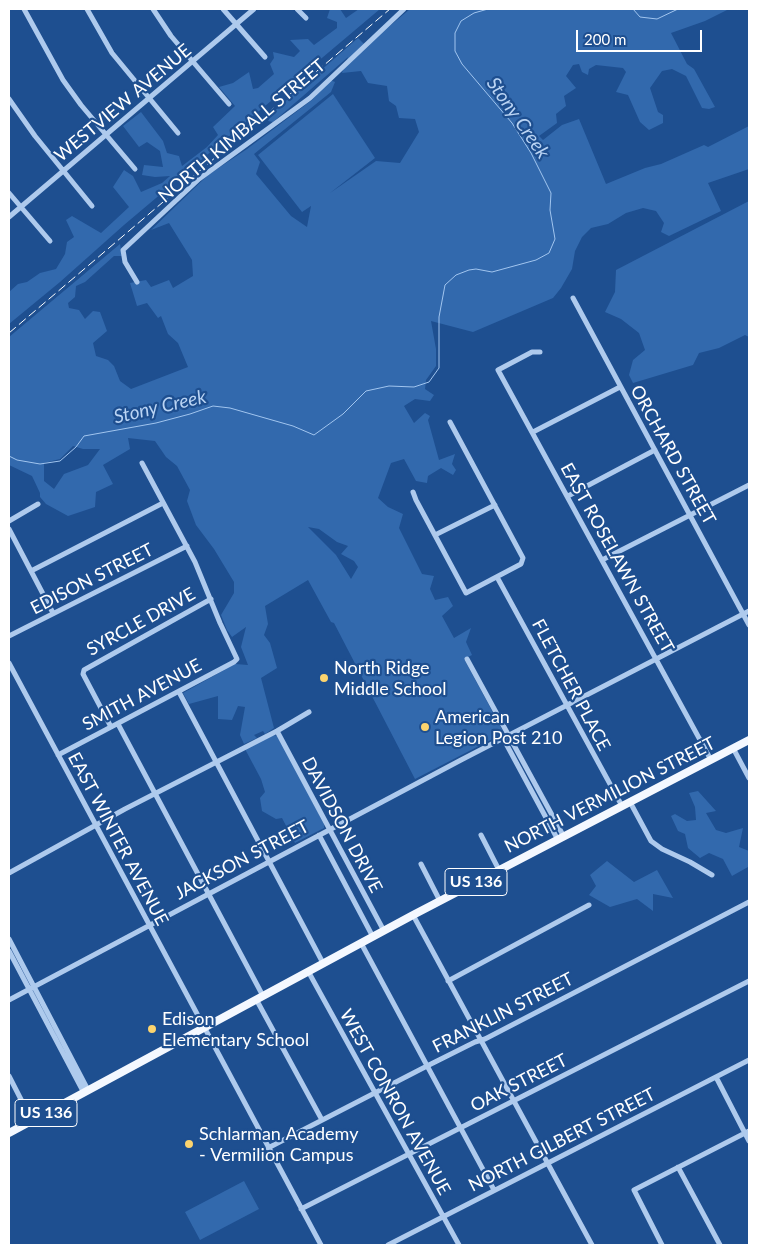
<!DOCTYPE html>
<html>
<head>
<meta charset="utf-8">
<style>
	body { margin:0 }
	#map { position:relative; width:758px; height:1254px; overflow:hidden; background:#1e4f90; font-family:Lato,sans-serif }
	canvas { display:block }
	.frame { position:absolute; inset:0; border:10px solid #fff; pointer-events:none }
	.scale { position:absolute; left:576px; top:30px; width:126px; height:22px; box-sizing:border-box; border:2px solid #fff; border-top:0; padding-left:6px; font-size:15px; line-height:18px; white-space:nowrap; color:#fff; -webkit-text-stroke:4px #1e4f90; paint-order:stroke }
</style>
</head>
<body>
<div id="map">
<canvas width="758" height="1254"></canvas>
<div class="frame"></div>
<div class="scale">200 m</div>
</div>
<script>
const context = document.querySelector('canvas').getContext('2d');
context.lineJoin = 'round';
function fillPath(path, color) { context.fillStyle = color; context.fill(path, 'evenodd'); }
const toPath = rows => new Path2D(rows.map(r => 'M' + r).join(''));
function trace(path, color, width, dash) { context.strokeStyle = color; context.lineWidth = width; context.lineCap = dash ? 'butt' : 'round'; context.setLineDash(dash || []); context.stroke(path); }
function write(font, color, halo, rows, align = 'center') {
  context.font = font + ' Lato,sans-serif'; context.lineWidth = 4.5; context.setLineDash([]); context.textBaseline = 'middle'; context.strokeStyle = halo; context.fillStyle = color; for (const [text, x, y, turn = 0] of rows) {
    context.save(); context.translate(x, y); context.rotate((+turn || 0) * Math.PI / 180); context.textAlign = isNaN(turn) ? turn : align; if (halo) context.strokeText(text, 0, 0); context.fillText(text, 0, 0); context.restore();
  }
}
fillPath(toPath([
	[330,9,340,9,346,18,359,9,380,9,124,225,60,282,9,324,9,292,18,284,27,282,40,273,56,269,65,254,67,242,74,237,66,220,72,216,101,233,129,207,113,187,124,170,133,176,141,192,162,183,170,176,155,177,142,175,144,165,163,167,160,151,147,142,139,147,123,126,141,112,163,141,167,153,179,156,182,166,207,147,218,135,213,127,235,106,219,87,233,83,249,72,253,89,258,88,274,74,270,64,274,58,273,52,294,57,300,51,290,40,308,39,314,45,337,28,337,22,327,18],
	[410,9,729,9,705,21,671,33,687,64,694,69,715,107,709,109,702,108,686,76,672,69,662,71,650,88,658,112,663,115,663,123,649,130,640,122,628,95,616,92,626,72,623,68,596,65,589,69,588,75,582,72,579,64,573,65,566,76,576,88,564,96,566,106,556,114,557,123,539,136,543,140,562,125,579,119,606,184,645,168,661,164,704,145,708,147,749,126,749,169,708,183,721,211,669,236,661,232,664,223,656,211,643,208,626,213,608,224,591,228,582,237,575,251,572,269,561,288,553,298,473,332,431,321,436,349,436,366,426,380,425,389,434,395,430,401,415,399,404,406,414,423,425,413,430,416,428,420,439,460,455,454,452,464,456,470,453,475,441,468,428,476,427,483,416,481,404,459,391,463,378,498,388,507,403,514,399,528,422,574,434,576,430,589,435,600,448,597,453,606,442,616,454,638,471,628,466,642,472,655,464,659,504,733,415,779,334,623,331,622,308,580,265,606,268,624,264,635,270,643,277,668,261,678,274,728,265,734,263,731,254,735,257,738,244,744,240,735,245,707,238,706,232,720,218,719,218,696,189,704,183,693,235,664,248,665,241,647,246,627,232,637,227,630,221,615,234,593,234,582,214,549,196,525,187,501,190,490,177,466,166,457,155,441,128,438,130,449,103,465,113,484,96,492,95,507,68,516,46,504,40,497,40,493,32,476,9,465,9,337,120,244,122,256,114,256,85,282,76,286,75,297,68,303,69,308,79,310,85,319,93,311,100,312,107,331,93,343,96,356,108,360,114,366,120,381,131,389,188,367,178,343,168,334,161,316,158,318,147,303,137,306,130,283,146,280,151,287,169,280,173,288,193,276,192,260,169,223,151,230,208,175,247,149,312,100,330,80,335,82,331,92,254,154,260,162,256,174,291,216,307,227,311,206,302,212,258,155,333,94,375,158,330,193,376,161,400,163,419,132,415,119,399,118,396,106,389,101,387,86,368,83,361,71,342,73,348,57,273,122,268,121,272,113,358,38,366,46],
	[73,446,83,449,100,449,88,465,64,474,54,489,44,481,44,463,60,459],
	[308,527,319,529,337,542,348,546,341,554,354,561,358,567,351,579,336,555],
	[749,201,749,337,745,335,719,348,699,353,693,365,633,383,629,375,633,360,645,350,639,333,621,319,605,312,615,292,616,270],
	[273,735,278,736,324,824,324,828,295,843,282,818,276,819,262,811,260,798,265,792,261,779,245,749],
	[698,791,716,811,706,813,716,830,726,833,743,828,739,847,749,851,748,867,732,876,723,859,709,853,700,858,688,848,685,834,678,831,671,816,675,814,687,821,696,820,695,807,689,793],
	[607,861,634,882,657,870,673,898,653,894,653,911,637,899,610,907,589,895,596,886,590,875],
	[244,1181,259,1209,200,1240,185,1212]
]), '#3269ad');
trace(toPath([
	[633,9,640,17,657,19,678,9],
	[9,456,17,460,40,464,60,461,76,447,84,436,156,423,190,414,213,406,230,408,293,426,314,435,343,414,366,391,389,386,414,387,429,382,439,368,439,317,445,285,456,275,469,270,476,269,492,272,536,260,549,253,555,239,550,210,551,193,531,153,512,123,462,64,455,51,455,33,461,21,474,13,488,9]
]), '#a1c5ef', 1);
trace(toPath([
	[24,9,63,80,81,105,135,169],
	[87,9,112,53,178,133],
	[153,9,171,36,229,104],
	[223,9,265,57],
	[297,9,306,18],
	[9,99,35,136,92,206],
	[9,193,50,241],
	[9,217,254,9],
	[137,282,125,262,123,250,199,179,310,98,404,9],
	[573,298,749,625],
	[540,352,532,352,498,370,711,760],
	[533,432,620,387],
	[413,492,416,500,466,593,521,564,523,558,450,422],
	[568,496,655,450],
	[9,521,38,504],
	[9,529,53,613],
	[435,535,495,505],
	[602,560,749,485],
	[31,571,163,503],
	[497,577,622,806],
	[9,636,187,546],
	[467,659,564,837],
	[9,663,321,1245],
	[179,692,323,963],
	[118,724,263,996],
	[111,727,83,674,84,670,211,599],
	[277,731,384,931],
	[503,738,558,840],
	[733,748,749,778],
	[58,755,234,662,237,659,220,623,195,562,142,463],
	[630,802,651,841,662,849,690,862,712,875],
	[319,835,373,937],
	[481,835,499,870],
	[421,864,440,901],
	[9,873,125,809,277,731,309,712],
	[413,915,592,1245],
	[9,939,88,1090],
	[361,943,494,1190],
	[9,951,84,1093],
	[308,971,459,1245],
	[448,981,589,905],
	[256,999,322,1120],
	[9,1000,461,760,749,611],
	[9,1076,32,1121],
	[716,1077,749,1141],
	[268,1148,427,1066,475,1042,485,1039,749,902],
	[678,1167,720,1245],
	[301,1209,749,981],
	[388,1245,749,1060],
	[662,1245,634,1190,749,1131]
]), '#aecaed', 5);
trace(toPath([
	[9,1133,413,915,749,740]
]), '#f4f8ff', 8);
trace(toPath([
	[9,333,390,9]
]), '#fff', 1, [9, 4]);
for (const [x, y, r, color] of [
	[324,678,5,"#fcd46e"],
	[425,727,5,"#fcd46e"],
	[152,1029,5,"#fcd46e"],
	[189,1144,5,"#fcd46e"]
]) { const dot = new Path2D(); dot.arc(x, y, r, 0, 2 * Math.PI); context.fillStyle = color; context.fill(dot); trace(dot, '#1e4f90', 2); }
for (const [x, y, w] of [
	[476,882,62],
	[46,1113,62]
]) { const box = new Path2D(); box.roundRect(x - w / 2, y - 13.5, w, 27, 4); context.fillStyle = '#1e4f90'; context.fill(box); trace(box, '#fff', 1); }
write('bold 16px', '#fff', null, [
	["US 136",476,882],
	["US 136",46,1113]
]);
write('18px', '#fff', '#1e4f90', [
	["WESTVIEW AVENUE",123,103,-40],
	["NORTH KIMBALL STREET",242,131,-40],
	["ORCHARD STREET",673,455,61],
	["EAST ROSELAWN STREET",617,558,61],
	["EDISON STREET",92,579,-27],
	["SYRCLE DRIVE",141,622,-29],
	["FLETCHER PLACE",571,685,62],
	["SMITH AVENUE",142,695,-28],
	["NORTH VERMILION STREET",610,795,-27],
	["DAVIDSON DRIVE",342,825,62],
	["EAST WINTER AVENUE",118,839,62],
	["JACKSON STREET",242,860,-28],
	["FRANKLIN STREET",503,1013,-27],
	["OAK STREET",519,1083,-27],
	["WEST CONRON AVENUE",395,1102,61],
	["NORTH GILBERT STREET",562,1140,-27]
]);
write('18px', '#fff', '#1e4f90', [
	["North Ridge",334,668],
	["Middle School",334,689],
	["American",435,717],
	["Legion Post 210",435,738],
	["Edison",162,1019],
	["Elementary School",162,1040],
	["Schlarman Academy",199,1134],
	["- Vermilion Campus",199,1155]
], 'left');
write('italic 19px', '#bad4f4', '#1e4f90', [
	["Stony Creek",518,118,55],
	["Stony Creek",160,407,-13]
]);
</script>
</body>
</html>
